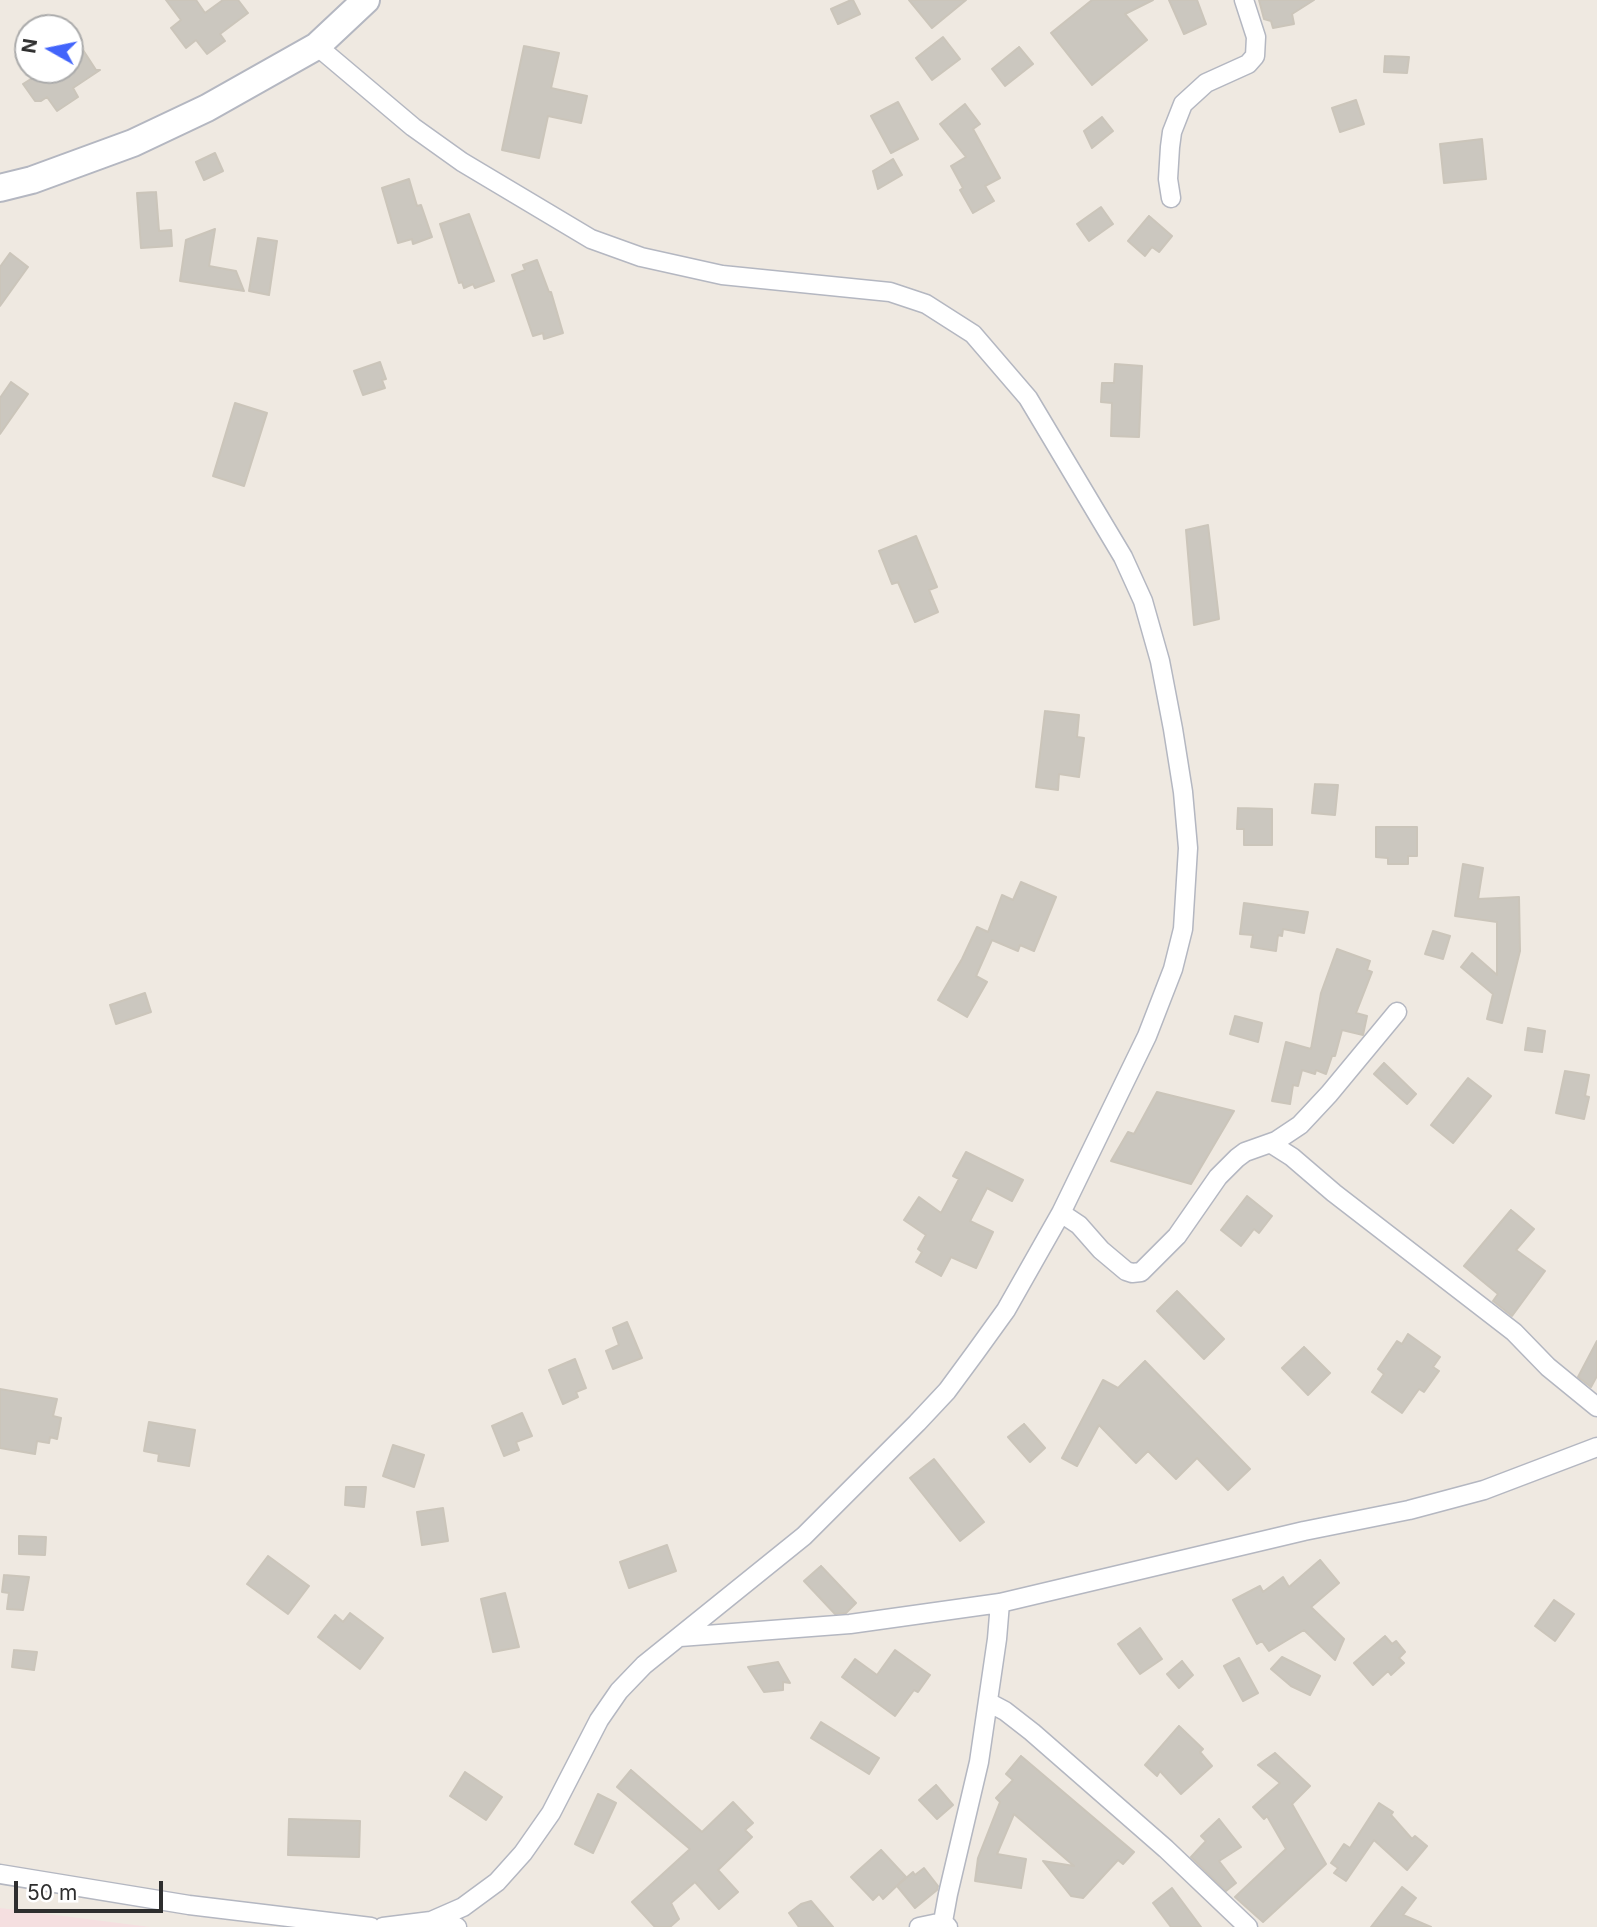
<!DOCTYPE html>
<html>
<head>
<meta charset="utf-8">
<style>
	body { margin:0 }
	#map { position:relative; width:1597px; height:1927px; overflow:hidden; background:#efe9e1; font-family:Inter,sans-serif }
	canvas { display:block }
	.north { position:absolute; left:14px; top:14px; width:70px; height:70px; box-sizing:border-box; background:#fff; border:2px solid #ababab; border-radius:50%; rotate:279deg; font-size:19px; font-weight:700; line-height:28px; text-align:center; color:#2e2e2e }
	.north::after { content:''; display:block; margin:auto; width:24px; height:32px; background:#4264fb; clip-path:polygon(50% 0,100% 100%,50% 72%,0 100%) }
	.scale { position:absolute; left:14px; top:1881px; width:149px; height:32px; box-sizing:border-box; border:4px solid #2e2e2e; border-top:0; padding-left:9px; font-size:21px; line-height:24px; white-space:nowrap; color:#2e2e2e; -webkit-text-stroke:5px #fff; paint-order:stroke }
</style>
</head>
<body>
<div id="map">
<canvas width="1597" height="1927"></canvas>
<div class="north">N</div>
<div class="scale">50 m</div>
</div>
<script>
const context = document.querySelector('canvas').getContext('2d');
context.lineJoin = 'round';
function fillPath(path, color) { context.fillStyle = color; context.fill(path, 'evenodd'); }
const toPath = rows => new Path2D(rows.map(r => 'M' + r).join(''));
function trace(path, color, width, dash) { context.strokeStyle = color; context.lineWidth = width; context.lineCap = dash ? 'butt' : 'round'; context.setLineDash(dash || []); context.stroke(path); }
fillPath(toPath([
	[0,1908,150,1927,0,1927]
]), '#f5dfe0');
const building = toPath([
	[166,0,196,0,205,13,223,0,238,0,248,13,220,34,225,41,207,54,196,40,186,48,171,28,181,20,166,0],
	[851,0,853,0,860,14,838,24,831,9,851,0],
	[909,0,966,0,932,28,909,0],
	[1092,0,1153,0,1125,14,1147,40,1092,85,1051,33,1092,0],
	[1169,0,1197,0,1206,24,1184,34,1169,0],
	[1259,0,1314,0,1292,14,1294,24,1273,28,1271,21,1264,19,1259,0],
	[70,30,96,70,100,70,73,88,78,97,57,111,47,97,41,101,35,101,23,84,34,77,29,70,70,70,70,30],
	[943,37,960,59,932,80,916,58,943,37],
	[524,46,559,53,551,88,587,96,581,123,548,116,539,158,502,150,524,46],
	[1019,47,1033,64,1005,86,992,69,1019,47],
	[1385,56,1409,57,1407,73,1384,72,1385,56],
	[1356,100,1364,124,1340,132,1332,108,1356,100],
	[898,102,918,139,891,153,871,116,898,102],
	[965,104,980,124,973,129,1000,178,985,186,994,201,973,213,960,190,963,188,951,166,966,157,940,124,965,104],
	[1102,117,1113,131,1092,148,1084,131,1102,117],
	[1482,139,1486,179,1444,183,1440,144,1482,139],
	[215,153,223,171,204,180,196,162,215,153],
	[893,159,902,175,878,189,873,171,893,159],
	[409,179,417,206,421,205,432,237,413,244,412,239,398,243,382,188,409,179],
	[156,192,159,231,171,230,172,246,141,248,137,193,156,192],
	[1101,207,1113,224,1089,241,1077,224,1101,207],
	[469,214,494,281,475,288,473,284,464,288,462,282,459,283,440,224,469,214],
	[1149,216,1172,236,1159,252,1152,247,1145,256,1128,241,1149,216],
	[215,229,209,266,236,271,244,291,180,281,186,240,215,229],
	[258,238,277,241,269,295,249,291,258,238],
	[10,253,28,267,0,306,0,267,10,253],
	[537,260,549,292,551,292,563,333,544,339,543,333,533,336,512,275,525,270,523,265,537,260],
	[380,362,386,379,382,380,385,388,363,395,354,371,380,362],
	[1115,364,1142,366,1139,437,1111,436,1112,403,1101,402,1102,383,1114,383,1115,364],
	[11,382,28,394,0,434,0,398,11,382],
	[235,403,267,413,244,486,213,476,235,403],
	[1208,525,1219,619,1194,625,1186,530,1208,525],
	[916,536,937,587,929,590,938,612,915,622,898,582,892,584,879,551,916,536],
	[1045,711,1079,715,1077,737,1084,738,1079,777,1059,774,1058,790,1036,787,1045,711],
	[1315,784,1338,785,1335,815,1312,813,1315,784],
	[1238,808,1272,809,1272,845,1244,845,1244,829,1237,829,1238,808],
	[1376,827,1417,827,1417,856,1408,856,1408,864,1388,864,1388,858,1376,857,1376,827],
	[1463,864,1483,868,1478,899,1519,897,1520,951,1502,1023,1487,1019,1493,994,1461,967,1472,953,1497,975,1497,922,1455,916,1463,864],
	[1021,882,1056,897,1034,951,1020,945,1018,951,992,940,976,976,987,982,967,1017,938,1000,962,959,977,927,988,932,1002,895,1013,900,1021,882],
	[1244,903,1308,912,1304,933,1283,929,1282,936,1278,935,1276,951,1251,947,1253,935,1240,934,1244,903],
	[1433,931,1450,936,1443,959,1425,954,1433,931],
	[1337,949,1370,961,1367,970,1372,972,1356,1013,1367,1016,1363,1035,1342,1030,1335,1056,1332,1056,1326,1074,1316,1070,1315,1074,1302,1070,1298,1086,1293,1085,1290,1104,1272,1101,1286,1042,1311,1049,1321,993,1337,949],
	[145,993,151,1012,116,1024,110,1005,145,993],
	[1235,1016,1262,1023,1258,1042,1230,1034,1235,1016],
	[1528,1028,1545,1031,1542,1052,1525,1050,1528,1028],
	[1384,1063,1416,1094,1407,1104,1374,1074,1384,1063],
	[1565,1071,1589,1075,1585,1096,1589,1097,1584,1119,1556,1113,1565,1071],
	[1468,1078,1491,1096,1453,1143,1431,1125,1468,1078],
	[1157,1092,1234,1111,1191,1184,1111,1161,1128,1132,1134,1134,1157,1092],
	[966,1152,1023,1180,1012,1201,987,1188,970,1221,993,1232,976,1268,951,1257,941,1276,916,1262,922,1252,918,1249,926,1235,904,1220,919,1197,941,1213,959,1179,953,1176,966,1152],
	[1247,1196,1272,1216,1259,1233,1254,1229,1241,1246,1221,1230,1247,1196],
	[1511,1210,1534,1229,1516,1250,1545,1271,1512,1316,1493,1301,1498,1294,1464,1266,1511,1210],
	[1177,1291,1224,1339,1204,1359,1157,1311,1177,1291],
	[627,1322,642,1358,613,1369,606,1351,619,1345,613,1328,627,1322],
	[1408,1334,1440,1357,1433,1367,1439,1371,1424,1392,1419,1389,1402,1413,1372,1392,1384,1374,1378,1369,1397,1341,1402,1344,1408,1334],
	[1597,1341,1597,1376,1591,1387,1578,1377,1597,1341],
	[1304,1347,1330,1373,1308,1395,1282,1368,1304,1347],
	[575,1359,586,1388,576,1392,578,1397,563,1404,549,1370,575,1359],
	[1145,1361,1250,1469,1228,1490,1197,1458,1176,1479,1148,1451,1136,1463,1099,1425,1077,1466,1062,1458,1103,1380,1118,1388,1145,1361],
	[0,1389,57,1399,53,1416,61,1418,57,1439,50,1437,49,1443,37,1441,35,1454,0,1448,0,1389],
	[522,1413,532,1436,516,1442,519,1450,504,1456,492,1426,522,1413],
	[149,1422,195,1430,189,1466,158,1461,159,1454,144,1451,149,1422],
	[1024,1424,1045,1448,1030,1462,1008,1437,1024,1424],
	[393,1445,424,1455,414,1487,383,1476,393,1445],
	[934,1459,984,1522,960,1541,910,1478,934,1459],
	[346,1487,366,1487,364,1507,345,1505,346,1487],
	[443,1508,448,1541,422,1545,417,1512,443,1508],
	[19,1536,46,1537,45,1555,19,1554,19,1536],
	[667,1545,676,1571,629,1588,620,1562,667,1545],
	[268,1556,309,1586,288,1614,247,1584,268,1556],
	[1320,1560,1339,1583,1311,1607,1344,1639,1335,1660,1304,1630,1269,1651,1262,1641,1257,1644,1233,1600,1260,1586,1263,1592,1283,1577,1289,1587,1320,1560],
	[821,1566,856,1603,846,1613,835,1614,804,1581,821,1566],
	[4,1575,29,1577,23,1610,7,1609,9,1593,2,1592,4,1575],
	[505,1593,519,1647,493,1652,481,1599,505,1593],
	[1554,1600,1574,1614,1555,1641,1535,1626,1554,1600],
	[350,1613,383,1638,360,1669,318,1637,335,1615,343,1622,350,1613],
	[1140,1628,1162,1659,1140,1674,1118,1644,1140,1628],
	[1385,1636,1392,1644,1396,1641,1405,1652,1399,1658,1404,1663,1391,1675,1388,1671,1373,1685,1354,1663,1385,1636],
	[14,1650,37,1652,34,1670,12,1667,14,1650],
	[895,1650,930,1675,918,1692,914,1690,895,1716,842,1677,855,1659,877,1675,895,1650],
	[1282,1657,1320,1676,1310,1695,1291,1686,1271,1669,1282,1657],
	[1239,1658,1258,1693,1243,1701,1224,1666,1239,1658],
	[1182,1661,1193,1675,1179,1688,1167,1674,1182,1661],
	[778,1662,790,1683,783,1682,783,1690,764,1692,748,1667,778,1662],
	[821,1722,879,1758,869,1774,811,1738,821,1722],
	[1179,1726,1203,1749,1200,1752,1212,1766,1181,1794,1160,1771,1157,1776,1145,1765,1179,1726],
	[1275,1753,1310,1786,1292,1804,1326,1864,1263,1922,1235,1897,1286,1849,1267,1816,1264,1819,1253,1807,1280,1783,1258,1765,1275,1753],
	[1021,1756,1134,1852,1123,1864,1118,1860,1083,1898,1071,1896,1043,1861,1074,1866,1014,1814,997,1854,1026,1859,1021,1888,975,1881,978,1858,1000,1802,996,1798,1013,1780,1006,1774,1021,1756],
	[631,1770,702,1832,733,1802,753,1823,745,1830,752,1837,718,1870,738,1892,719,1909,695,1882,671,1903,679,1919,670,1927,655,1927,632,1902,690,1849,617,1787,631,1770],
	[465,1772,502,1797,486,1820,450,1796,465,1772],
	[936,1785,953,1805,937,1819,919,1800,936,1785],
	[598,1794,616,1803,593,1853,575,1844,598,1794],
	[1379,1803,1393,1812,1391,1815,1412,1839,1415,1836,1427,1846,1407,1870,1374,1840,1346,1881,1334,1873,1338,1868,1331,1863,1344,1844,1350,1848,1379,1803],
	[289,1819,360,1821,359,1857,288,1855,289,1819],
	[1219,1819,1241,1847,1219,1861,1236,1883,1226,1891,1191,1857,1206,1841,1201,1836,1219,1819],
	[881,1850,906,1877,883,1899,879,1894,873,1900,851,1877,881,1850],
	[924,1868,938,1886,937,1890,915,1908,897,1886,913,1872,915,1875,924,1868],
	[1402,1887,1416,1898,1403,1915,1431,1927,1371,1927,1402,1887],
	[1172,1888,1201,1927,1171,1927,1153,1903,1172,1888],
	[811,1901,833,1927,799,1927,789,1913,801,1904,811,1901]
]);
fillPath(building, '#cbc7bf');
trace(building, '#cbc5ba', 2);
const street = toPath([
	[317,46,413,127,462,162,591,239,641,257,722,275,890,292,926,304,973,334,1028,398,1123,557,1143,601,1160,661,1173,729,1183,792,1188,848,1183,929,1173,969,1147,1036,1061,1213,1006,1310,975,1353,947,1391,917,1423,804,1536,644,1665,619,1691,599,1720,551,1813,523,1853,497,1882,463,1907,431,1921,383,1927],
	[1171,198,1168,179,1170,147,1172,132,1183,104,1206,83,1248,64,1255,56,1256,37,1244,0],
	[1270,1143,1292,1157,1334,1193,1514,1332,1548,1367,1597,1407],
	[1061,1213,1079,1225,1101,1250,1126,1271,1132,1273,1141,1272,1177,1236,1218,1177,1237,1158,1245,1152,1276,1141,1300,1125,1329,1094,1397,1012],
	[680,1637,850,1624,1000,1603,1304,1531,1409,1510,1484,1490,1597,1447],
	[988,1702,1005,1711,1032,1732,1166,1849,1248,1927],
	[0,1874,189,1905,371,1927],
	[431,1921,457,1927],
	[919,1927,943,1922,948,1927],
	[942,1927,948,1894,979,1762,997,1639,1000,1603]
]);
const secondary = toPath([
	[0,188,32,180,133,143,207,108,317,46,366,0]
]);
trace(street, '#b4b7c1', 21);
trace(secondary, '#b4b7c1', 30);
trace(street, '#fff', 18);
trace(secondary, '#fff', 26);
</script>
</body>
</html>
